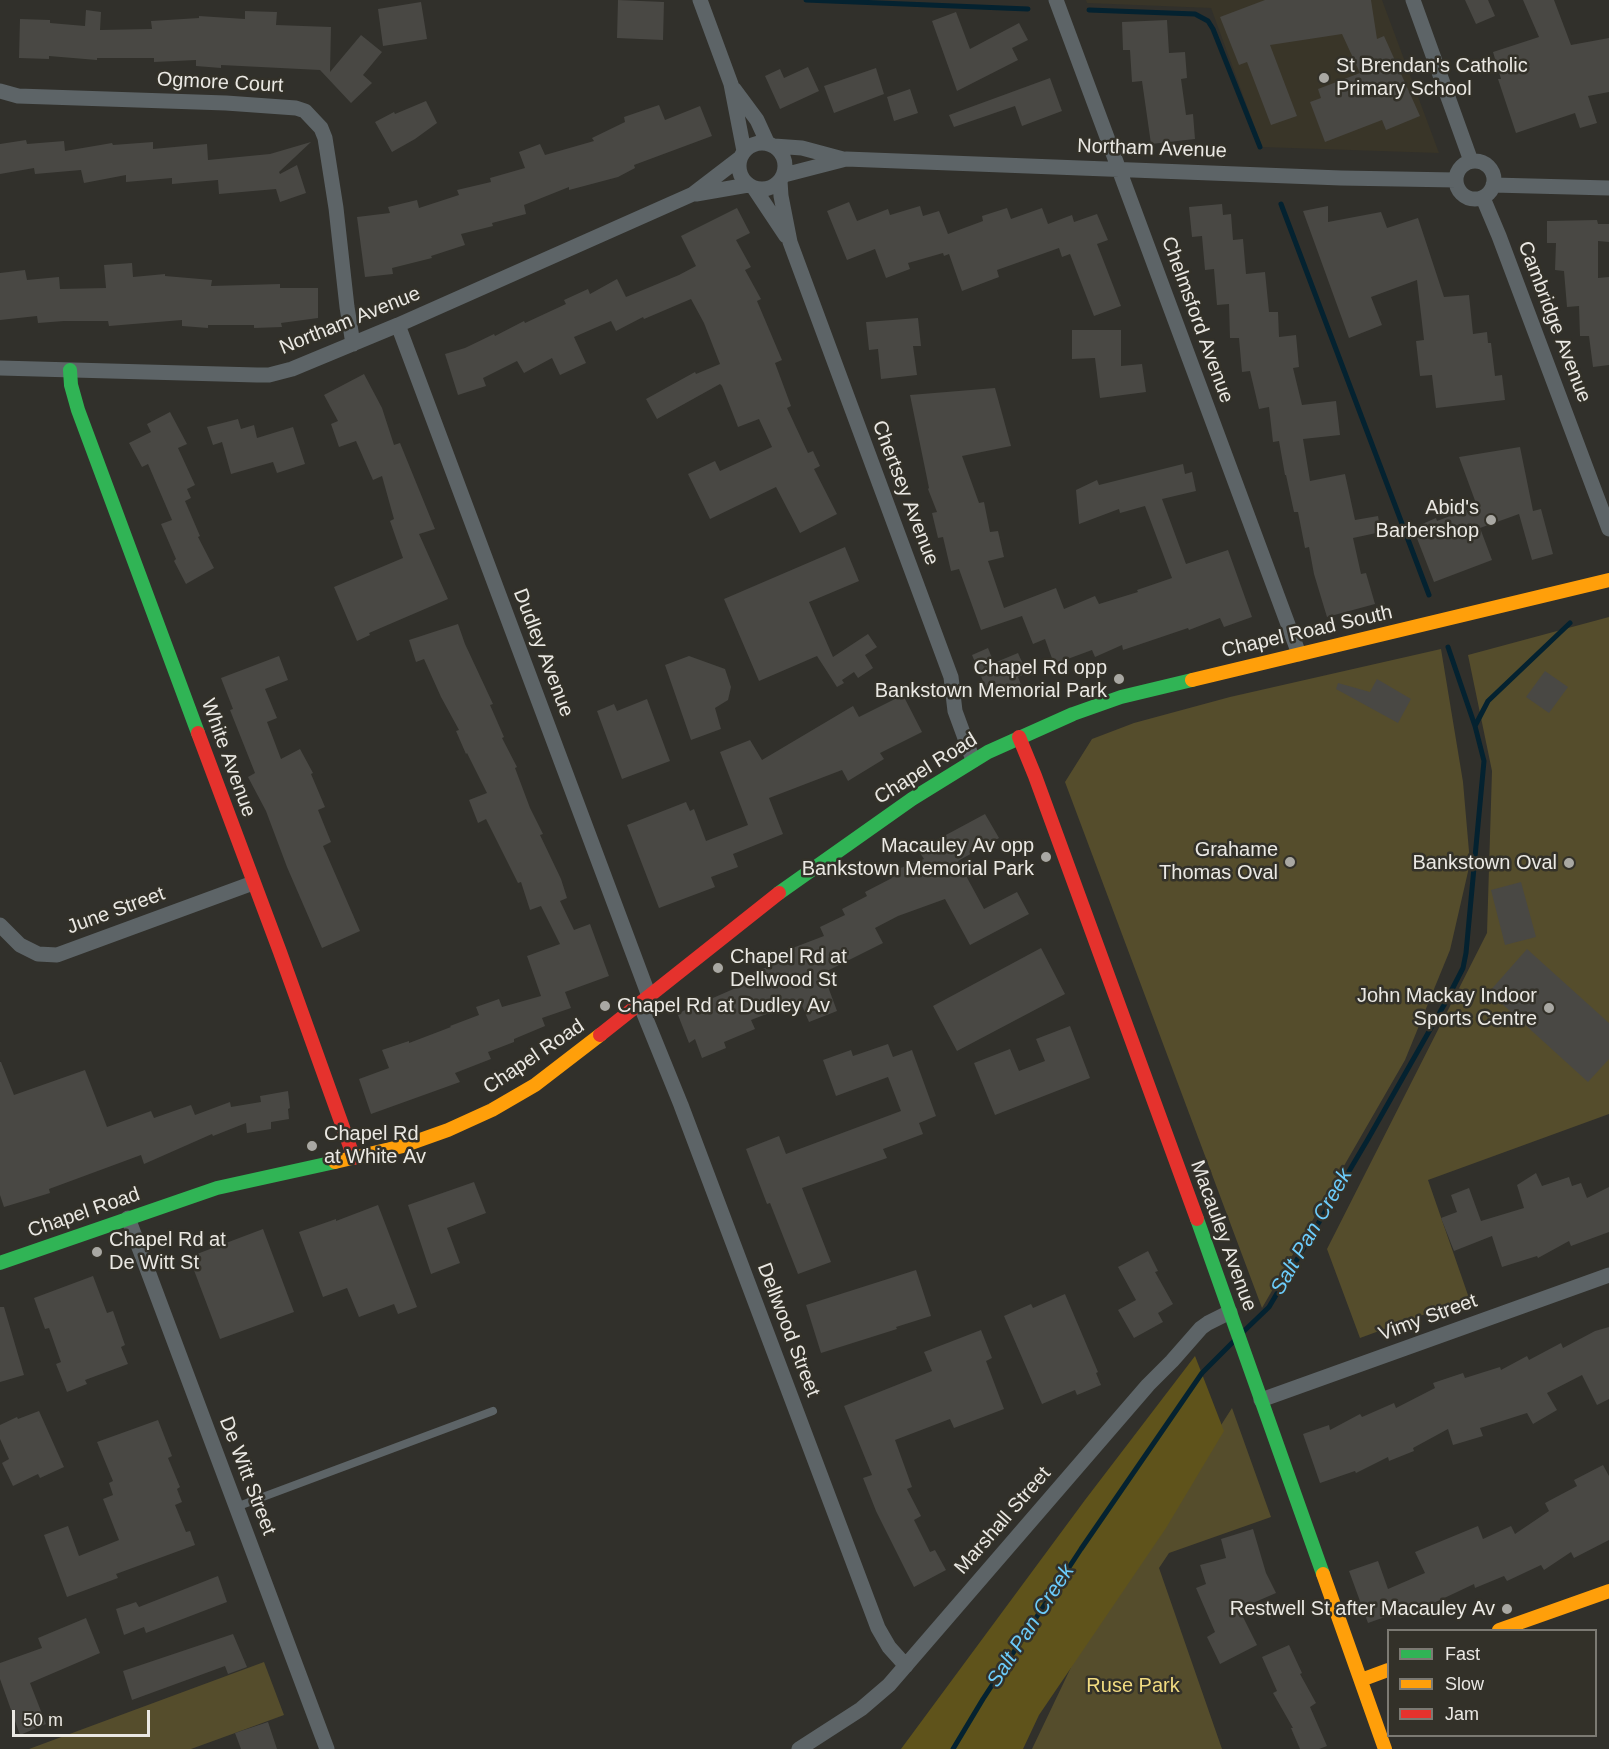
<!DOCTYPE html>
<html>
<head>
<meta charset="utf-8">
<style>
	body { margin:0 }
	#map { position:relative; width:1609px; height:1749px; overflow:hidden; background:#31302b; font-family:Arial,sans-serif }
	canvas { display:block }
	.legend { position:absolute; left:1387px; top:1629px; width:210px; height:108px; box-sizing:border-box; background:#333129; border:2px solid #7c7a73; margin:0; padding:8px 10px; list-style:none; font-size:18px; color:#eae8e3 }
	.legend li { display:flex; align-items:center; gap:12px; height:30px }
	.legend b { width:30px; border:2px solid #7c7a73 }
	.scale { position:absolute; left:12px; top:1710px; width:138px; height:27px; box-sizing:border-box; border:3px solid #eae8e3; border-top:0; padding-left:8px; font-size:18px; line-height:21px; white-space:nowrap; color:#eae8e3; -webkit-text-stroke:4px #333129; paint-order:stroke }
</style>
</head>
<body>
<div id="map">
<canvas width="1609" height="1749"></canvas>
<ul class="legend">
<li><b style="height:8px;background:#30b455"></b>Fast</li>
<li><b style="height:8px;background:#ff9f0a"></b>Slow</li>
<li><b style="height:8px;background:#e5322d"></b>Jam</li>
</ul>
<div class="scale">50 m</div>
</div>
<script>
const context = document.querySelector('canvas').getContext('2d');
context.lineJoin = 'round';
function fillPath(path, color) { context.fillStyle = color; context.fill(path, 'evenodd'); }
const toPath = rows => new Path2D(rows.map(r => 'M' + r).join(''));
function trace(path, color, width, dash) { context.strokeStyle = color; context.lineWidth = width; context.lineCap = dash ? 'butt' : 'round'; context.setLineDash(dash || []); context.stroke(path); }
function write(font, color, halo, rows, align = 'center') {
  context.font = font + ' Arial,sans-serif'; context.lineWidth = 5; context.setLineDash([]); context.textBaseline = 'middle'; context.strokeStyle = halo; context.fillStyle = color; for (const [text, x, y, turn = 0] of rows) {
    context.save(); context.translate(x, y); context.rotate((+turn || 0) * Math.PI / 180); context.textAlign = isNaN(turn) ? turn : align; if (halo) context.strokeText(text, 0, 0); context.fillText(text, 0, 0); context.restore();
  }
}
fillPath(toPath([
	[1086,0,1382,0,1439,153,1262,147,1211,8,1087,3]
]), '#393528');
fillPath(toPath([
	[1609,617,1609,1114,1428,1180,1469,1298,1360,1338,1327,1249,1487,933,1492,771,1468,655],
	[1441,649,1463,782,1470,863,1450,950,1405,1060,1262,1308,1065,782,1092,739,1134,723,1230,697],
	[1232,1408,1271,1517,1169,1553,1159,1568,1222,1749,1032,1749,1086,1636],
	[264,1662,284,1715,235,1733,191,1749,29,1749]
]), '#554d2c');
fillPath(toPath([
	[1195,1356,1224,1431,1166,1528,1039,1715,1023,1749,901,1749,1085,1500]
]), '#5f531b');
trace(toPath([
	[806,0,1028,9],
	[1089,10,1195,14,1208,21,1213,29,1260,147],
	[1281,204,1429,595],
	[1475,726,1488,701,1570,623],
	[1243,1332,1269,1307,1368,1139,1444,1005,1463,968,1466,953,1484,761,1475,726,1448,647],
	[953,1749,983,1699,1081,1549,1202,1373,1235,1340]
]), '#042230', 5);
fillPath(toPath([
	[618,0,664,2,663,40,617,38],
	[1265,0,1371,0,1377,39,1384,36,1420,116,1386,130,1382,120,1325,142,1310,102,1321,98,1318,89,1360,73,1342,34,1270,45,1297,116,1271,125,1247,62,1239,65,1220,17],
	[1465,0,1488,0,1495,16,1476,24],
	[1523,0,1554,0,1571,45,1609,38,1609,92,1588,96,1597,123,1580,128,1575,113,1516,133,1498,79,1501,79,1493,52,1539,37],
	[421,2,427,39,383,46,378,9],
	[86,10,101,12,100,30,152,29,151,21,199,18,199,16,245,19,245,11,277,12,276,25,331,27,330,72,361,35,382,52,363,75,372,83,351,103,320,70,221,65,221,68,196,66,196,60,154,62,154,58,97,58,97,60,49,56,49,59,19,58,20,19,50,20,50,23,85,26],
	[956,12,970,49,1019,23,1028,40,1012,48,1018,60,957,91,932,21],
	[1167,20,1169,53,1185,52,1187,78,1181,79,1186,115,1193,114,1195,139,1151,144,1142,81,1132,82,1130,50,1123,50,1122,22],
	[808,67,819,91,780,109,765,76,780,69,784,78],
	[876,68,884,94,834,113,824,86],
	[1050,78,1062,111,1022,126,1015,106,954,127,949,115],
	[910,89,918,113,894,121,887,97],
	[426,101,437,123,415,139,392,152,375,122,394,112,395,114],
	[659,105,665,120,700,106,712,136,634,165,635,168,618,177,569,190,569,187,524,205,526,214,492,223,493,226,461,234,465,245,431,256,432,258,392,268,393,274,365,277,357,217,390,213,388,207,417,200,419,208,459,195,457,190,491,182,490,178,525,168,519,152,540,144,545,155,594,141,592,138,625,122,624,117],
	[26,140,27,144,64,141,65,151,112,143,113,145,153,142,153,149,207,144,208,160,270,154,311,142,279,172,280,174,297,165,306,193,280,202,276,189,219,194,218,180,172,184,172,178,126,182,126,175,84,183,81,170,35,174,34,168,0,174,0,144],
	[849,202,857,221,888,209,890,215,920,206,923,216,939,211,948,234,983,221,982,216,1007,208,1011,219,1042,208,1048,224,1072,215,1074,222,1097,214,1108,240,1097,244,1121,306,1094,316,1070,254,1062,257,1059,248,997,270,999,277,962,291,949,254,944,256,943,253,908,263,910,269,886,278,875,249,847,260,827,211],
	[1222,204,1223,215,1231,214,1233,240,1243,239,1246,274,1265,272,1269,312,1278,312,1279,337,1296,335,1299,367,1293,368,1302,405,1336,401,1340,435,1303,439,1310,481,1345,474,1355,520,1378,516,1381,532,1353,538,1361,574,1366,573,1375,604,1327,617,1314,574,1309,547,1305,548,1298,512,1294,512,1286,475,1285,475,1279,441,1273,442,1269,407,1259,409,1250,371,1242,372,1239,338,1230,338,1229,304,1217,305,1214,269,1205,270,1202,236,1192,237,1189,207],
	[1328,206,1328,222,1381,212,1387,228,1418,218,1444,297,1469,295,1473,334,1487,332,1488,343,1491,343,1495,376,1502,375,1505,400,1436,408,1432,375,1420,376,1416,341,1424,340,1417,280,1371,297,1382,325,1349,338,1303,211],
	[737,208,750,233,736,240,751,267,745,270,761,299,757,301,782,360,775,363,791,406,787,408,808,453,813,451,820,466,814,469,837,514,800,533,776,487,710,519,688,474,715,461,720,471,772,447,759,419,738,427,722,386,720,384,657,419,646,399,695,372,696,374,720,364,704,323,691,299,644,319,643,317,616,331,611,321,574,337,586,363,560,375,552,358,524,373,517,361,483,378,486,386,458,395,445,354,465,348,494,334,495,336,524,321,525,323,566,304,564,300,588,289,590,294,617,279,626,297,679,275,696,266,681,236],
	[1597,220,1598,224,1609,224,1609,242,1598,241,1598,278,1609,277,1609,365,1593,367,1589,336,1580,336,1579,306,1567,307,1564,271,1555,270,1556,243,1547,243,1547,221],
	[132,263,133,277,165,274,165,276,212,280,211,286,280,284,280,288,318,288,318,318,281,323,282,327,254,328,254,325,208,325,208,328,182,326,182,320,109,326,108,321,64,321,38,323,37,316,0,320,0,273,25,270,27,280,59,277,60,289,106,288,104,265],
	[918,318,921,346,913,346,917,375,881,379,878,349,869,350,866,322],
	[1072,330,1121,330,1121,366,1142,364,1146,392,1100,398,1095,358,1072,359],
	[364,374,382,408,394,445,400,443,435,529,419,534,448,599,369,633,370,635,357,641,334,587,403,558,390,521,394,519,382,476,373,480,356,441,339,447,331,424,338,421,324,395],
	[995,388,1011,446,962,456,979,503,984,502,990,532,998,531,1004,557,988,561,1004,608,1056,588,1064,609,1095,596,1099,604,1138,592,1137,590,1172,578,1145,506,1120,513,1119,509,1079,524,1076,490,1097,480,1099,485,1183,464,1185,474,1192,472,1196,491,1162,499,1186,564,1228,550,1252,617,1224,627,1220,618,1189,630,1188,628,1123,650,1122,645,1095,657,1092,650,1054,664,1045,639,1033,644,1022,616,981,630,959,569,951,571,943,537,938,538,932,513,937,512,928,489,929,488,910,395],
	[170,412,187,444,178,448,195,485,187,489,191,498,185,501,200,536,198,537,214,568,186,584,174,561,176,559,161,524,172,520,148,464,142,467,129,443,151,432,147,424],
	[238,419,241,429,254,425,257,438,293,427,305,464,277,473,273,462,231,474,222,442,213,445,207,427],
	[1520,447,1533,511,1541,509,1553,554,1532,560,1519,514,1480,528,1492,560,1434,582,1413,528,1436,518,1437,521,1477,506,1459,457],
	[845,547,859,581,809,602,833,657,868,634,877,647,865,655,873,668,858,678,854,672,842,680,844,683,837,687,817,656,759,681,724,599],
	[458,624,465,644,493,704,490,705,504,737,502,738,517,767,515,768,530,808,543,834,540,835,561,879,567,898,560,901,574,930,590,924,609,976,565,992,571,1008,542,1018,545,1026,514,1039,514,1042,488,1052,491,1059,455,1073,460,1082,371,1114,359,1079,389,1068,382,1050,409,1041,409,1043,451,1027,450,1026,479,1015,476,1007,499,999,502,1007,541,996,527,956,560,944,541,906,530,910,521,882,518,883,486,819,478,823,469,800,487,793,467,753,466,754,456,731,459,730,441,697,424,659,416,662,409,640],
	[988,648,994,663,1018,653,1027,673,1018,677,1022,687,991,700,972,655],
	[279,656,288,680,265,689,277,718,267,722,281,759,300,749,313,773,311,774,325,807,318,810,331,842,323,846,360,931,322,948,287,867,266,811,248,777,255,773,230,710,233,709,221,678],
	[689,656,725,669,731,687,728,700,715,708,721,729,691,740,665,665],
	[1545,671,1568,687,1549,713,1526,697],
	[1377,679,1411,699,1398,723,1336,689,1338,683,1370,692],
	[903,695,922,732,880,753,884,759,848,781,842,770,769,798,783,834,733,854,738,867,711,877,715,887,659,908,627,825,686,802,690,811,694,809,706,841,748,825,720,752,750,740,762,760,853,706,859,717],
	[647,699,670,761,622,779,597,711,614,704,617,711],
	[985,814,999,838,958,861,984,909,1017,892,1029,914,970,945,945,899,898,916,875,928,883,943,823,973,837,1011,809,1022,800,1001,751,1020,755,1029,724,1042,726,1048,702,1058,695,1039,689,1043,678,1015,683,1011,745,984,742,977,785,960,782,952,824,936,820,927,845,915,842,909,867,896,865,892,892,878,890,872,924,859,918,850],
	[1521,882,1536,937,1505,945,1491,890],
	[1041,948,1065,994,957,1051,933,1006],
	[1527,949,1609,1023,1609,1059,1588,1082,1489,992],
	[1070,1026,1090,1078,995,1115,974,1063,1010,1049,1019,1071,1045,1061,1036,1039],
	[888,1044,893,1057,912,1050,936,1116,919,1123,923,1134,883,1149,887,1158,802,1188,831,1262,798,1274,770,1203,767,1204,746,1149,779,1136,786,1154,901,1111,888,1077,836,1096,823,1060,851,1050,853,1056],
	[0,1062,1,1062,14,1095,85,1070,107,1127,151,1111,154,1118,191,1105,195,1115,230,1102,231,1107,261,1102,260,1096,288,1091,290,1108,288,1109,289,1119,271,1122,271,1129,247,1133,246,1123,213,1136,212,1134,144,1164,141,1155,49,1189,50,1193,4,1207,0,1195],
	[1536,1173,1542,1186,1569,1177,1572,1186,1581,1183,1587,1198,1609,1187,1609,1232,1571,1246,1569,1241,1538,1258,1537,1256,1502,1267,1492,1236,1454,1251,1441,1218,1457,1212,1451,1195,1469,1188,1481,1221,1524,1208,1517,1185],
	[474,1182,486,1213,447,1228,460,1263,431,1274,408,1205],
	[378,1205,417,1307,398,1314,394,1304,359,1317,347,1288,323,1297,299,1232,336,1219,336,1221],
	[263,1229,294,1312,220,1339,189,1257],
	[1148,1251,1158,1271,1155,1272,1173,1304,1158,1313,1163,1322,1134,1338,1118,1310,1136,1300,1118,1267],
	[916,1270,931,1316,896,1327,897,1329,821,1353,806,1305],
	[93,1276,107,1313,113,1311,125,1345,121,1347,128,1364,85,1380,87,1384,67,1392,56,1364,61,1362,49,1328,45,1329,34,1298],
	[1065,1294,1098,1372,1096,1373,1101,1385,1077,1395,1075,1390,1042,1404,1004,1316,1031,1304,1033,1308],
	[0,1307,4,1307,24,1375,0,1382],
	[1609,1327,1609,1399,1597,1405,1582,1375,1547,1393,1557,1410,1533,1424,1527,1413,1480,1428,1483,1436,1453,1445,1448,1429,1413,1448,1414,1451,1389,1461,1388,1457,1356,1473,1355,1471,1320,1483,1303,1434,1329,1425,1330,1430,1360,1414,1362,1417,1394,1403,1396,1408,1435,1388,1433,1383,1463,1373,1465,1378,1500,1367,1501,1370,1527,1356,1529,1360,1561,1343,1563,1348,1595,1331],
	[981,1330,992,1358,986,1361,1004,1409,954,1428,950,1419,895,1440,912,1487,907,1489,921,1516,914,1520,930,1552,935,1550,946,1570,914,1587,876,1511,863,1478,872,1475,844,1406,932,1371,924,1352],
	[39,1411,64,1467,40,1478,38,1474,13,1486,2,1463,9,1459,0,1439,0,1425,17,1417,18,1419],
	[158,1420,172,1456,168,1458,180,1487,177,1489,182,1502,175,1505,186,1532,190,1531,195,1545,116,1574,118,1578,67,1597,44,1535,68,1526,79,1556,119,1540,103,1499,113,1495,109,1483,113,1481,97,1442],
	[1603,1465,1609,1476,1609,1540,1574,1558,1571,1552,1544,1570,1541,1565,1507,1581,1504,1576,1475,1588,1474,1584,1404,1617,1402,1611,1368,1623,1349,1571,1378,1561,1388,1589,1425,1573,1415,1552,1478,1526,1483,1539,1511,1526,1515,1534,1549,1511,1545,1503,1577,1486,1574,1480],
	[1253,1529,1266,1573,1276,1593,1239,1609,1257,1645,1220,1664,1207,1637,1215,1632,1196,1588,1206,1584,1200,1565,1226,1558,1221,1539],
	[218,1576,227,1602,146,1633,144,1627,124,1635,116,1609,136,1602,139,1607],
	[86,1618,100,1653,30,1683,46,1724,20,1735,0,1679,0,1663,42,1648,38,1638],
	[233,1634,247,1667,228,1674,225,1666,132,1700,123,1671],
	[1289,1645,1302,1673,1300,1674,1316,1703,1310,1707,1327,1746,1319,1749,1300,1749,1291,1728,1293,1728,1273,1693,1277,1691,1262,1657],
	[268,1722,277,1749,241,1749,235,1733]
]), '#494844');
trace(toPath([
	[236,1507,493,1411]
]), '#5d6467', 8);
trace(toPath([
	[700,0,731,84,744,151],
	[1056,0,1299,654],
	[1413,0,1471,161],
	[734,89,757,120,768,144],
	[0,91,18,96,226,103,296,108,305,111,321,128,325,138,336,208,347,307,353,344],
	'739 166a23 23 0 1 1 46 0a23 23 0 1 1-46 0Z',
	[774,146,802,148,843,159],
	'1456 180a19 19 0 1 1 38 0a19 19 0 1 1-38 0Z',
	[784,175,846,159,1341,178,1456,180],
	[780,181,781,196,790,242,951,677,955,711,973,760],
	[1493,185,1609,188],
	[754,188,786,236],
	[696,194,748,185],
	[1483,198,1499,236,1609,529],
	[398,325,649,996],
	[0,368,257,375,269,375,292,369,398,325,693,194,740,158],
	[0,925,20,945,38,954,57,955,253,883],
	[640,1004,681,1105,878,1628,889,1647,906,1666],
	[128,1218,327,1749],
	[1261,1400,1609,1275],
	[799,1749,861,1709,889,1685,1148,1385,1172,1361,1201,1328,1208,1323,1230,1312]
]), '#5d6467', 15);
trace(toPath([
	[70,370,71,385,78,410,198,733],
	[779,893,912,799,988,752,1073,714,1121,697,1192,680],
	[1197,1219,1323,1574],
	[0,1263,217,1188,335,1162]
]), '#30b455', 14);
trace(toPath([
	[1192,680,1609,580],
	[335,1162,403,1146,448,1130,492,1110,535,1085,600,1035],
	[1323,1574,1385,1749],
	[1499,1630,1609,1591],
	[1361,1680,1388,1670]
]), '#ff9f0a', 14);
trace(toPath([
	[198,733,280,952,354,1158],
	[1019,737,1035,776,1197,1219],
	[600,1035,779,893]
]), '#e5322d', 14);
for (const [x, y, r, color] of [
	[1324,78,6,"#a9a8a3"],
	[1491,520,6,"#a9a8a3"],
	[1119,679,6,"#a9a8a3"],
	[1046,857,6,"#a9a8a3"],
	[1290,862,6,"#a9a8a3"],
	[1569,863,6,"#a9a8a3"],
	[718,968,6,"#a9a8a3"],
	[605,1006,6,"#a9a8a3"],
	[1549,1008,6,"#a9a8a3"],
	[312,1146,6,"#a9a8a3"],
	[97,1252,6,"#a9a8a3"],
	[1507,1609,6,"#a9a8a3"]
]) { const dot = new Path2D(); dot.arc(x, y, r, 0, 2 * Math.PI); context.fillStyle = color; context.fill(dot); trace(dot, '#333129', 2); }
write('20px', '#eae8e3', '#333129', [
	["St Brendan's Catholic",1336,66,"left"],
	["Primary School",1336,89,"left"],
	["Abid's",1479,508],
	["Barbershop",1479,531],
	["Chapel Rd opp",1107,668],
	["Bankstown Memorial Park",1107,691],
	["Macauley Av opp",1034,846],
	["Bankstown Memorial Park",1034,869],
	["Grahame",1278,850],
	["Thomas Oval",1278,873],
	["Bankstown Oval",1557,863],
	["Chapel Rd at",730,957,"left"],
	["Dellwood St",730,980,"left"],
	["John Mackay Indoor",1537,996],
	["Sports Centre",1537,1019],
	["Chapel Rd at Dudley Av",617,1006,"left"],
	["Chapel Rd",324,1134,"left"],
	["at White Av",324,1157,"left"],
	["Chapel Rd at",109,1240,"left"],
	["De Witt St",109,1263,"left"],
	["Restwell St after Macauley Av",1495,1609]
], 'right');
write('20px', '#eae8e3', '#333129', [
	["Ogmore Court",220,83,3],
	["Northam Avenue",1152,149,2],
	["Chelmsford Avenue",1197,320,70],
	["Northam Avenue",350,321,-22],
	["Cambridge Avenue",1554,322,69],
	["Chertsey Avenue",905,493,69],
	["Chapel Road South",1307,632,-13],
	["Dudley Avenue",543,653,69],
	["White Avenue",228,758,70],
	["Chapel Road",926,769,-32],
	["June Street",116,911,-20],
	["Chapel Road",534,1057,-34],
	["Chapel Road",84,1213,-19],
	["Macauley Avenue",1223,1236,70],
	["Vimy Street",1428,1318,-20],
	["Dellwood Street",788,1330,69],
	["De Witt Street",247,1476,69],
	["Marshall Street",1003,1521,-49]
]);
write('20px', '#f1db81', '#333129', [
	["Ruse Park",1133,1686]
]);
write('italic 21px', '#6cccfb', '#333129', [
	["Salt Pan Creek",1312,1232,-60],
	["Salt Pan Creek",1031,1626,-57]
]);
</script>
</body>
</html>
